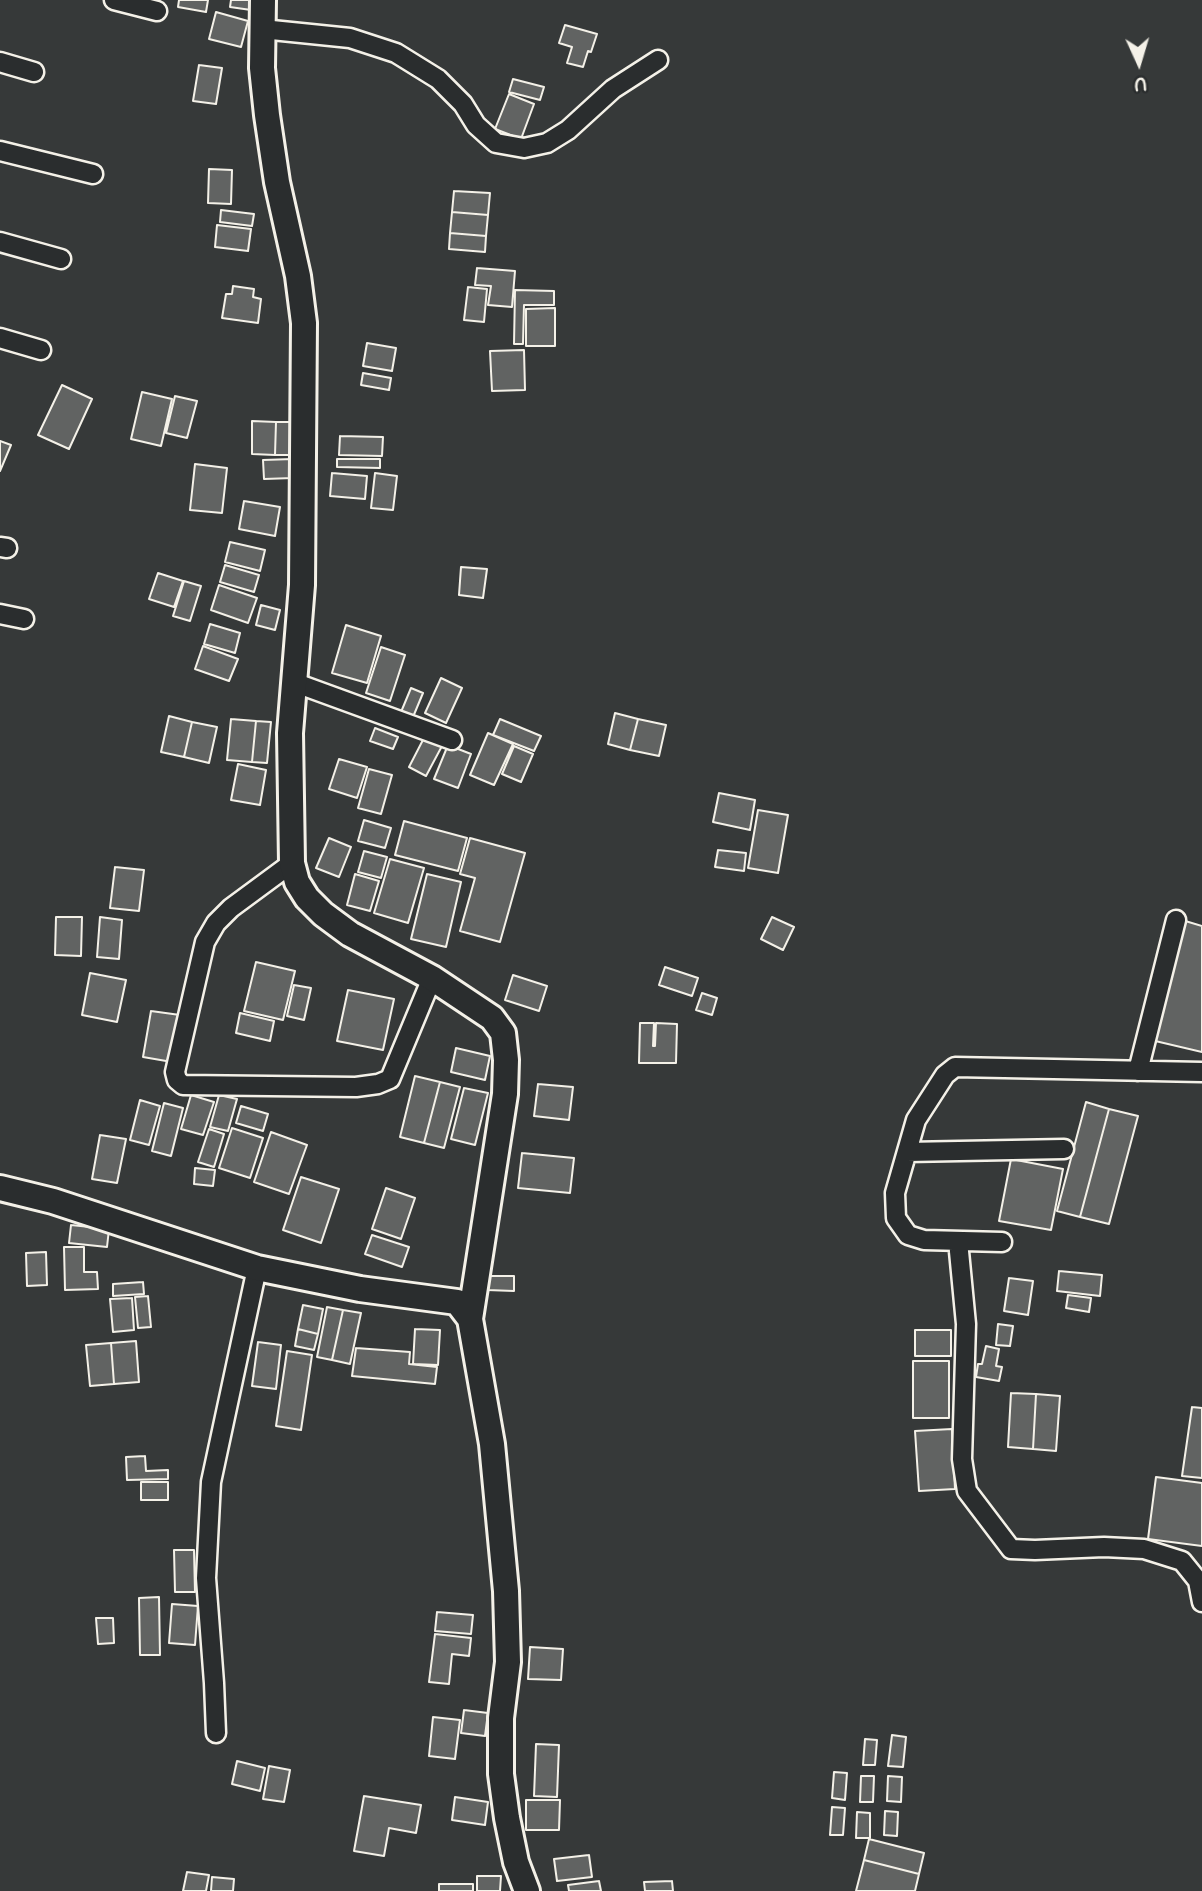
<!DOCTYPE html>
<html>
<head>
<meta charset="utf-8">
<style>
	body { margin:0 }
	#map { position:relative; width:1202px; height:1891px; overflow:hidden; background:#363939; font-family:Pangolin,sans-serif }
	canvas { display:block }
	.north { position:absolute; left:1104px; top:28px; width:70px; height:70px; -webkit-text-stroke:5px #2a2d2e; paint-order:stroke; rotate:176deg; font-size:19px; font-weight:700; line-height:28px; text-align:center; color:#f4f1e8 }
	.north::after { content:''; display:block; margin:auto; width:24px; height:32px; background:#f4f1e8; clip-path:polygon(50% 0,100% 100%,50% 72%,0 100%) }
</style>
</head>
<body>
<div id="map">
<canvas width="1202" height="1891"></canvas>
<div class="north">U</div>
</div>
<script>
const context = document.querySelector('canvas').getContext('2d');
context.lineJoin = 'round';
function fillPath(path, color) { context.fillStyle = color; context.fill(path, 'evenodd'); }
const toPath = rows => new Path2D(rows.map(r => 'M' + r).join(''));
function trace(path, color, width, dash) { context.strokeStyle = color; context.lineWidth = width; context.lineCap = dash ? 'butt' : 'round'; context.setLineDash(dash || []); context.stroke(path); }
const building = toPath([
	[179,0,208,0,206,12,178,7,179,0],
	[231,0,252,0,251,10,230,7,231,0],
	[216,12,248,21,241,47,209,39,216,12],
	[565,25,597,34,591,52,588,51,583,67,567,63,572,47,559,43,565,25],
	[199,65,222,68,216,104,193,101,199,65],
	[513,79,544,87,540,100,509,92,513,79],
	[509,94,534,104,521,139,495,129,509,94],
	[209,169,232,170,231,204,208,203,209,169],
	[454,191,490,193,488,215,452,212,454,191],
	[221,210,254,214,252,226,220,222,221,210],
	[452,212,488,215,486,236,450,233,452,212],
	[217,225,251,229,248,251,215,247,217,225],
	[450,233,486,236,485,252,449,249,450,233],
	[477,268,515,271,512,307,488,305,491,286,475,285,477,268],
	[233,286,254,289,253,297,261,299,258,323,222,318,226,294,232,294,233,286],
	[468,287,487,289,484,322,464,320,468,287],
	[515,290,554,291,554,305,524,305,523,344,514,344,515,290],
	[555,308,555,346,526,346,526,309,555,308],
	[367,343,396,348,392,371,363,366,367,343],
	[524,350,525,390,492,391,490,351,524,350],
	[363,373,391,378,389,390,361,385,363,373],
	[62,385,92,399,69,449,38,435,62,385],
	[142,392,172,399,161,446,131,439,142,392],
	[175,396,197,401,187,438,166,433,175,396],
	[252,421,276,422,275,455,252,454,252,421],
	[276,422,292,422,292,455,275,455,276,422],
	[340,436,383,437,382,456,339,455,340,436],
	[0,441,11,445,0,471,0,441],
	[293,459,293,478,264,479,263,460,293,459],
	[337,459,380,459,380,468,337,467,337,459],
	[195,464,227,468,222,513,190,510,195,464],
	[332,473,367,476,365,499,330,496,332,473],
	[375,473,397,476,393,510,371,508,375,473],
	[244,501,280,507,275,536,239,529,244,501],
	[230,542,265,550,260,571,225,562,230,542],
	[225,565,259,575,254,592,220,582,225,565],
	[461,567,487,569,483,598,459,595,461,567],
	[158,573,183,581,174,607,149,599,158,573],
	[184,581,201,586,190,621,173,616,184,581],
	[219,585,257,598,248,623,211,610,219,585],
	[261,605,280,610,275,630,256,625,261,605],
	[210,624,240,633,235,653,204,644,210,624],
	[346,625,381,636,367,683,332,673,346,625],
	[203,646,238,659,229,681,195,669,203,646],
	[381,647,405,655,390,701,366,693,381,647],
	[441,678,462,688,446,723,425,713,441,678],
	[411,688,423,693,413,717,401,712,411,688],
	[615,713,638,719,630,750,608,744,615,713],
	[169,716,192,722,184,757,161,752,169,716],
	[231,719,256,721,252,762,227,760,231,719],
	[500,719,541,736,534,751,493,735,500,719],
	[638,719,666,725,659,756,630,750,638,719],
	[256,721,271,722,267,763,252,762,256,721],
	[192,722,217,727,209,763,184,757,192,722],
	[375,728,398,737,393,749,370,741,375,728],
	[488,733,513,744,494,785,470,775,488,733],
	[425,736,442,746,426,776,409,767,425,736],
	[448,745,471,754,458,788,434,779,448,745],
	[514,746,533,754,521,782,502,774,514,746],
	[339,759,367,767,357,798,329,789,339,759],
	[238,764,266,770,260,805,231,800,238,764],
	[369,769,392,775,381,814,358,808,369,769],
	[719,793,755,800,750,830,713,822,719,793],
	[758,810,788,815,778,873,748,868,758,810],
	[364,820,391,828,385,848,358,841,364,820],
	[404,821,467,838,458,871,395,855,404,821],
	[329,838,351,847,339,877,316,868,329,838],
	[470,838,525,853,500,942,460,931,475,878,460,874,470,838],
	[718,850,746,853,744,871,715,867,718,850],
	[364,851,387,857,381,878,358,872,364,851],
	[390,859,424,868,408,923,374,913,390,859],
	[115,867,144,870,139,911,110,908,115,867],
	[355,874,379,881,370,911,347,905,355,874],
	[427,874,461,882,446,947,411,939,427,874],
	[56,917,82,917,81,956,55,955,56,917],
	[100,917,122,920,119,959,97,957,100,917],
	[772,917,794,927,783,950,761,939,772,917],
	[1182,920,1202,926,1202,1052,1151,1040,1182,920],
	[256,962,295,971,283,1020,244,1011,256,962],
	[665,967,698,978,692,996,659,985,665,967],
	[90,973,126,980,117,1022,82,1015,90,973],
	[513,975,547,986,539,1011,505,1000,513,975],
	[294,985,311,988,304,1020,287,1016,294,985],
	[348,990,394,999,383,1050,337,1041,348,990],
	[702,993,717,998,712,1015,696,1010,702,993],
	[151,1011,180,1015,172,1062,143,1057,151,1011],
	[240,1013,274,1021,270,1041,236,1033,240,1013],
	[640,1023,654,1023,653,1046,655,1046,656,1023,677,1024,676,1063,639,1063,640,1023],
	[456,1048,490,1056,485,1080,451,1072,456,1048],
	[415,1076,440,1082,424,1143,400,1137,415,1076],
	[440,1082,460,1087,444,1148,424,1143,440,1082],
	[538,1084,573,1087,569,1120,534,1116,538,1084],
	[464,1088,488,1093,475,1145,451,1139,464,1088],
	[191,1095,214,1102,203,1135,181,1129,191,1095],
	[219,1095,237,1099,228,1131,210,1127,219,1095],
	[140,1100,160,1106,149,1145,130,1140,140,1100],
	[1086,1102,1109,1109,1080,1217,1057,1211,1086,1102],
	[164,1103,183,1108,171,1156,152,1151,164,1103],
	[241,1106,268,1114,263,1131,236,1123,241,1106],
	[1109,1109,1138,1116,1109,1224,1080,1217,1109,1109],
	[232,1128,263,1138,250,1178,219,1168,232,1128],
	[209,1129,224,1134,214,1167,198,1162,209,1129],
	[271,1132,307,1145,289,1194,254,1182,271,1132],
	[100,1135,126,1139,117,1183,92,1179,100,1135],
	[522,1153,574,1158,570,1193,518,1188,522,1153],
	[1011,1159,1063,1169,1051,1230,999,1221,1011,1159],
	[195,1168,215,1170,213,1186,194,1184,195,1168],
	[301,1177,339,1189,321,1243,283,1230,301,1177],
	[386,1188,415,1198,401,1239,372,1229,386,1188],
	[71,1225,109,1229,107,1247,69,1243,71,1225],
	[372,1235,409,1247,402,1267,365,1254,372,1235],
	[64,1247,84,1247,84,1272,97,1272,98,1289,65,1290,64,1247],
	[46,1252,47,1285,27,1286,26,1253,46,1252],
	[1059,1271,1102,1275,1100,1296,1057,1291,1059,1271],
	[487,1276,514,1276,514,1291,487,1290,487,1276],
	[1009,1278,1033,1281,1028,1315,1004,1311,1009,1278],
	[143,1282,144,1294,113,1296,113,1284,143,1282],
	[1068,1295,1091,1298,1089,1312,1066,1308,1068,1295],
	[148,1296,151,1327,138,1328,135,1297,148,1296],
	[132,1298,134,1330,113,1332,110,1299,132,1298],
	[303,1305,323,1309,318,1334,298,1329,303,1305],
	[327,1307,343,1310,332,1360,317,1357,327,1307],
	[343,1310,361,1313,350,1364,332,1360,343,1310],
	[998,1324,1013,1326,1010,1346,996,1345,998,1324],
	[298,1329,318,1334,314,1350,295,1346,298,1329],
	[415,1329,440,1330,438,1365,413,1364,415,1329],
	[915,1330,951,1330,951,1356,915,1356,915,1330],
	[136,1341,139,1382,114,1384,111,1343,136,1341],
	[258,1342,281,1345,276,1389,252,1386,258,1342],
	[111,1343,114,1384,90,1386,86,1345,111,1343],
	[986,1346,999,1349,996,1366,1002,1367,999,1381,976,1377,978,1364,982,1364,986,1346],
	[356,1348,410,1352,409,1364,437,1367,435,1384,352,1376,356,1348],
	[287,1351,312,1355,301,1430,276,1426,287,1351],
	[913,1361,949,1361,949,1418,913,1418,913,1361],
	[1011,1393,1036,1394,1033,1449,1008,1447,1011,1393],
	[1036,1394,1060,1396,1056,1451,1033,1449,1036,1394],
	[1192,1407,1202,1408,1202,1478,1182,1476,1192,1407],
	[952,1429,955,1489,919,1491,915,1431,952,1429],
	[145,1456,146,1471,168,1470,168,1479,127,1480,126,1457,145,1456],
	[1156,1477,1202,1483,1202,1546,1148,1539,1156,1477],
	[141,1482,168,1482,168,1500,141,1500,141,1482],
	[174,1550,194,1550,195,1592,175,1592,174,1550],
	[159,1597,160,1655,140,1655,139,1598,159,1597],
	[172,1604,198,1606,195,1645,169,1643,172,1604],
	[437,1612,473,1615,471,1634,435,1631,437,1612],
	[96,1618,113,1618,114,1643,98,1644,96,1618],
	[435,1634,471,1638,469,1656,452,1654,449,1684,429,1682,435,1634],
	[530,1647,563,1649,561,1680,528,1679,530,1647],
	[464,1710,488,1713,485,1736,461,1733,464,1710],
	[433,1717,460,1720,455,1759,429,1756,433,1717],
	[892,1735,906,1737,903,1767,888,1766,892,1735],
	[865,1739,877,1740,875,1765,863,1765,865,1739],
	[536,1744,559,1745,557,1797,534,1796,536,1744],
	[237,1761,265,1768,260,1791,232,1784,237,1761],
	[269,1766,290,1770,284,1802,263,1799,269,1766],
	[834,1772,847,1773,845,1800,832,1798,834,1772],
	[861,1776,874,1776,873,1802,860,1802,861,1776],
	[888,1776,902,1777,901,1802,887,1801,888,1776],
	[364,1796,421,1805,416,1833,389,1828,384,1856,354,1851,364,1796],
	[455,1797,488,1802,485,1825,452,1820,455,1797],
	[526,1800,560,1800,559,1830,526,1830,526,1800],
	[832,1807,845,1808,843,1835,830,1835,832,1807],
	[885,1811,898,1812,897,1836,884,1835,885,1811],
	[857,1812,870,1813,870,1838,856,1838,857,1812],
	[869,1839,924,1853,919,1874,864,1860,869,1839],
	[589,1855,592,1877,557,1881,554,1859,589,1855],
	[864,1860,919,1874,915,1891,856,1891,864,1860],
	[187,1872,209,1875,206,1891,183,1891,187,1872],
	[477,1876,501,1876,500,1891,477,1891,477,1876],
	[212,1877,234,1879,233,1891,211,1891,212,1877],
	[599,1881,601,1891,569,1891,568,1885,599,1881],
	[672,1881,673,1891,645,1891,644,1882,672,1881],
	[439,1884,473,1884,473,1891,439,1891,439,1884]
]);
fillPath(building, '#616362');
trace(building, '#f4f1e8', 2);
const street = toPath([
	[114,0,157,11],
	[262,29,350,38,396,53,438,79,463,104,476,125,496,143,524,148,547,143,568,130,613,89,658,60],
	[0,62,34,72],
	[0,151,93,174],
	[0,242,61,259],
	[0,338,41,350],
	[0,547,7,548],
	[0,614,24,619],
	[293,682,452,740],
	[292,863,231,908,216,923,205,942,175,1072,177,1080,183,1085,356,1087,378,1084,390,1079,432,978],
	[1138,1071,1176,920],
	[907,1152,1064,1149],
	[958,1241,966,1324,962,1459,967,1491,1011,1549,1035,1550,1104,1547,1144,1549,1182,1561,1198,1581,1202,1602],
	[1002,1242,924,1240,908,1235,896,1218,895,1193,916,1120,945,1075,955,1067,1202,1072],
	[216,1733,214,1683,206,1578,211,1482,257,1268]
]);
const secondary = toPath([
	[263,0,262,68,267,115,277,182,298,276,304,323,302,585,290,733,292,863,297,882,307,898,323,914,350,934,432,978,492,1018,503,1033,506,1060,505,1094,470,1319],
	[0,1188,53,1201,257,1268,360,1289,457,1302,470,1319,492,1444,506,1591,508,1662,501,1718,501,1774,507,1818,516,1862,527,1891]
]);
trace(street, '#f4f1e8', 23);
trace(secondary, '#f4f1e8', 30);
trace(street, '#2a2d2e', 18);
trace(secondary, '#2a2d2e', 24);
</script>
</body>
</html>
